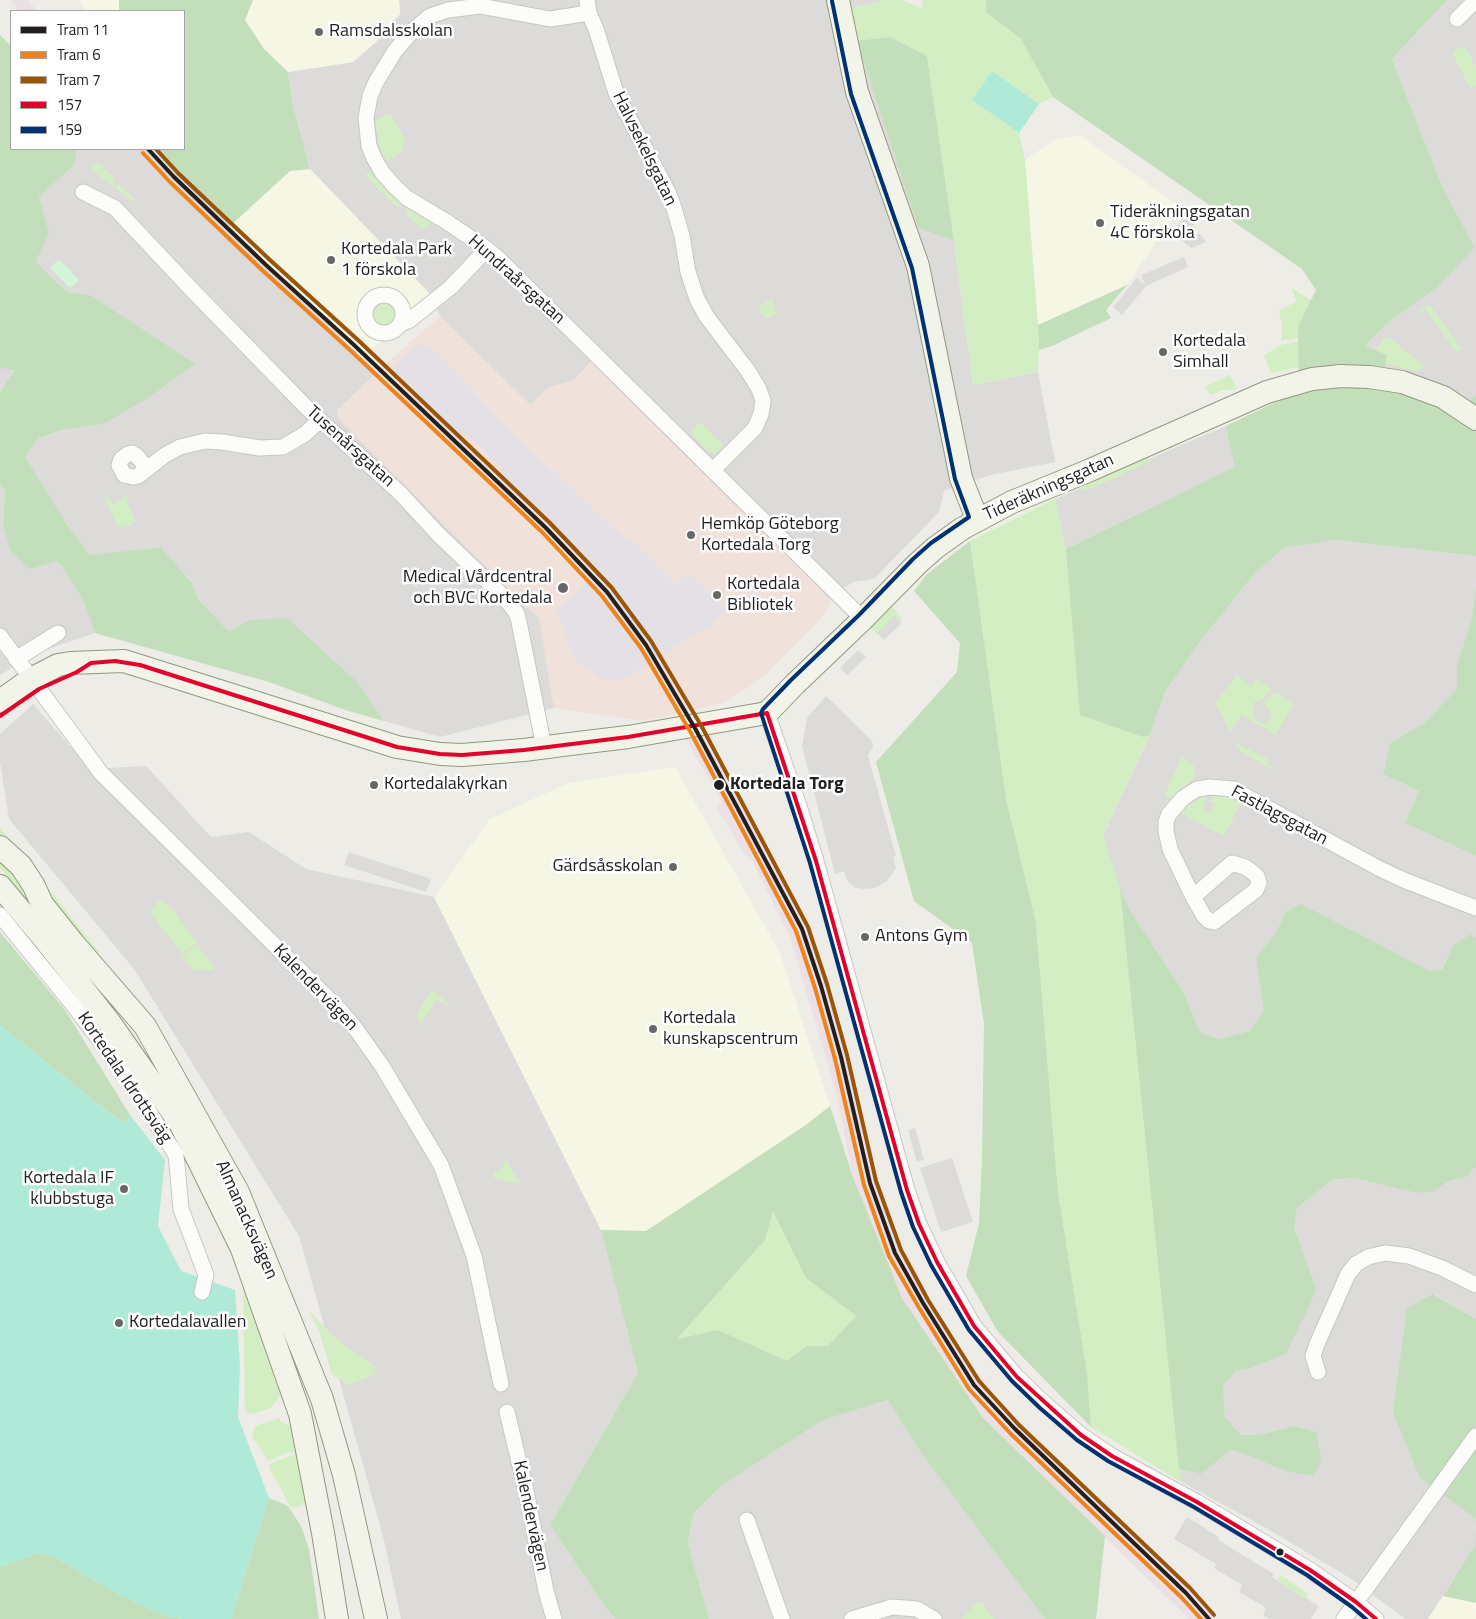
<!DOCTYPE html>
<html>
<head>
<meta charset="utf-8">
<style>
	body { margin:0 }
	#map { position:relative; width:1476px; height:1619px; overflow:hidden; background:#edece7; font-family:"Titillium Web",sans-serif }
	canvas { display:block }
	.legend { position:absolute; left:10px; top:10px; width:175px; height:140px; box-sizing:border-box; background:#fff; border:1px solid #a5a5a5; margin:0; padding:6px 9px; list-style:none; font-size:15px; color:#1f1f1f }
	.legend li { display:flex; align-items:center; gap:10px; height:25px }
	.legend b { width:25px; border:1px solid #a5a5a5 }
</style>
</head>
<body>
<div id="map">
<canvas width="1476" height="1619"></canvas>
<ul class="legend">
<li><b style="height:6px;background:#231f20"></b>Tram 11</li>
<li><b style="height:6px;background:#ef8219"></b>Tram 6</li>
<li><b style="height:6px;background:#9c5506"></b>Tram 7</li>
<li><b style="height:6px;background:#e4002b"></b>157</li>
<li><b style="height:6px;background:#003273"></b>159</li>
</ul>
</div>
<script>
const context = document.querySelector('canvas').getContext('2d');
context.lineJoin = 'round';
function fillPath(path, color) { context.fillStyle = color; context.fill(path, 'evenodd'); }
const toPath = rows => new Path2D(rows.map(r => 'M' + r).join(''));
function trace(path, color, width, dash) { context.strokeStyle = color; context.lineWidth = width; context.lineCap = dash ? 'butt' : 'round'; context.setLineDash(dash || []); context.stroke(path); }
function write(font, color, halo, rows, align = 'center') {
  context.font = font + ' "Titillium Web",sans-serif'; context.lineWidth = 5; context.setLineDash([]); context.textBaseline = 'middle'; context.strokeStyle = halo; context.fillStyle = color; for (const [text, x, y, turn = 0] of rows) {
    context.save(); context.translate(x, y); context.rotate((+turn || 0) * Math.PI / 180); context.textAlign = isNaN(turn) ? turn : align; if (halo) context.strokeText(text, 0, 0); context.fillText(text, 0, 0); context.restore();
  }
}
fillPath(toPath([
	[399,0,886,0,847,9,918,228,954,241,973,385,1038,372,1055,462,990,475,944,491,939,512,874,579,853,582,834,595,592,361,573,381,549,387,530,405,440,316,430,294,310,169,292,102,288,72,353,62,400,14],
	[1447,0,1476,0,1476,394,1458,416,1380,388,1365,346,1385,325,1436,288,1475,248,1442,186,1392,59],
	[77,149,154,149,377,372,337,411,338,418,516,597,540,618,554,708,440,737,384,721,358,683,249,620,229,633,198,599,192,583,161,547,90,555,66,523,24,457,38,438,62,430,103,424,90,295,69,292,57,283,36,262,49,232,39,197,74,165],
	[1188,211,1198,219,1188,232,1194,236,1200,234,1206,242,1192,248,1172,234],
	[1184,257,1188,267,1146,286,1122,315,1113,307,1137,278,1145,285,1141,275],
	[0,368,14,369,0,392],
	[1226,426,1236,467,1066,549,1055,499],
	[0,485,5,490,3,523,58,561,83,600,95,633,37,653,0,675],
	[1336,540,1476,556,1476,583,1472,618,1457,665,1457,689,1424,723,1390,743,1383,774,1419,791,1405,823,1476,856,1476,938,1470,934,1454,946,1441,969,1430,971,1285,913,1276,932,1256,958,1265,1010,1250,1031,1219,1039,1200,1032,1183,991,1131,912,1120,889,1103,836,1150,735,1165,692,1199,643,1254,574,1284,548],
	[894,615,902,623,884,640,877,633],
	[858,650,866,657,847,675,840,668],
	[826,696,872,741,873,747,868,756,896,856,893,857,896,868,893,873,886,882,875,888,864,889,854,887,847,880,844,871,835,874,809,773,802,746,807,718],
	[33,704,90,769,146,766,211,837,249,832,306,869,434,897,601,1230,638,1373,550,1525,601,1601,615,1619,401,1619,384,1540,299,1236,134,969,9,819,0,762,0,734],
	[349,852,431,879,426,892,344,865],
	[915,1128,924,1160,917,1162,908,1130],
	[952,1158,973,1222,941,1232,920,1168],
	[1476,1166,1476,1319,1434,1294,1420,1478,1476,1519,1475,1545,1428,1619,1405,1619,1353,1580,1259,1524,1181,1482,1179,1469,1201,1474,1231,1450,1250,1456,1294,1426,1263,1434,1241,1435,1225,1417,1223,1386,1236,1371,1251,1368,1286,1354,1316,1288,1294,1227,1297,1208,1332,1180,1352,1178,1417,1193,1431,1192,1449,1181,1467,1177],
	[888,1400,919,1450,1045,1619,709,1619,688,1544,693,1514,720,1487,823,1420],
	[1187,1517,1219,1537,1218,1540,1274,1574,1272,1577,1319,1606,1311,1619,1269,1619,1263,1615,1266,1608,1239,1592,1242,1585,1214,1568,1216,1564,1174,1539]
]), '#dcdbd9');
fillPath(toPath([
	[440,316,530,405,549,387,573,381,592,360,834,595,822,617,764,676,724,703,644,721,554,708,539,618,516,597,338,418,337,412,377,372]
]), '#f0e1db');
fillPath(toPath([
	[10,0,28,0,37,11,19,11],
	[703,736,782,879,805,928,832,999,871,1170,905,1261,962,1352,994,1395,1090,1496,1154,1553,1215,1619,1189,1619,983,1418,902,1298,853,1177,837,1096,790,937,752,860,744,854,716,806,722,802,686,739]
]), '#ebe0e5');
fillPath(toPath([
	[79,0,126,0,132,11,87,11],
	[253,0,399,0,400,14,375,43,353,62,288,72,264,49,245,20],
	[1080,135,1180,207,1127,285,1038,325,1025,160,1054,140],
	[310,169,430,294,363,359,230,226,290,171],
	[675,767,780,953,830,1106,806,1125,646,1231,601,1230,434,897,490,819,568,783],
	[1443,1596,1476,1603,1476,1619,1428,1619]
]), '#f5f6e3');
fillPath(toPath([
	[886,0,902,0,923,9,922,0,986,0,986,12,1021,39,1053,97,1039,104,992,71,972,100,1019,133,1025,160,1038,325,1039,350,1038,372,973,385,954,241,927,56,857,41,847,9],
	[1463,47,1466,48,1476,68,1476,86,1470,88,1452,52],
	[388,114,392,116,406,142,402,143,404,149,387,162,379,146,375,122,376,120],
	[96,164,101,165,116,180,113,184,117,187,119,184,134,199,132,201,92,170,91,167],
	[370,172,389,194,402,204,401,206,397,207,393,204,365,176,365,175],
	[408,209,431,223,427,228,422,229,407,215,406,212],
	[1292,288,1313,302,1330,331,1281,341,1282,327,1279,310,1296,302],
	[771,300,773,301,777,313,766,319,761,312,760,305],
	[378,302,385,302,397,308,399,317,396,323,389,327,385,327,375,323,373,319,372,310],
	[1429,304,1461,348,1456,352,1426,309,1414,315],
	[1387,336,1425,367,1417,371,1370,361,1383,339],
	[1307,339,1308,365,1271,373,1264,356,1281,345],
	[1230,375,1237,388,1229,390,1222,390,1210,395,1205,386],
	[700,422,722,444,723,449,720,452,715,454,707,451,690,432],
	[1149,456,1151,461,1087,490,1083,489,1082,485],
	[127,494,128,505,135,520,131,525,121,528,117,525,106,501,106,495,114,505],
	[1055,499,1066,549,1141,737,1150,735,1103,836,1120,889,1181,1482,1091,1427,1087,1373,1058,1193,1036,923,1006,799,970,541],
	[892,606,902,619,901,621,894,615,877,634,871,628,872,627],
	[1237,675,1251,686,1257,678,1272,689,1261,701,1255,701,1253,705,1253,716,1260,723,1263,724,1270,720,1271,716,1270,709,1263,703,1275,692,1294,703,1276,735,1241,715,1230,732,1215,703],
	[1234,742,1268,759,1266,763,1275,767,1273,770,1240,751],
	[1182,757,1191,762,1194,767,1195,777,1171,799,1164,796],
	[1213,795,1224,796,1241,803,1224,836,1180,813,1189,803,1207,796,1203,809,1209,813,1215,804,1210,801],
	[0,828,99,952,97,955,0,841],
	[0,854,67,948,0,868],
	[159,900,173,909,197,943,182,954,150,912],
	[197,945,205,955,214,969,212,970,194,970,182,956],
	[431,991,436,992,449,1005,447,1006,436,1000,421,1025,417,1014],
	[506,1159,513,1173,522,1184,494,1178,493,1173,503,1167],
	[773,1210,806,1278,856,1316,828,1346,807,1346,787,1362,718,1330,677,1339,765,1240],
	[243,1285,281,1394,271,1408,252,1414,249,1414,245,1411],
	[309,1311,332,1335,349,1349,372,1363,375,1367,376,1374,348,1385,332,1374,319,1331],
	[280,1418,280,1421,292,1427,306,1503,292,1509,268,1466,274,1462,294,1455,294,1454,293,1452,288,1453,268,1461,252,1436,255,1426],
	[1281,1575,1308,1594,1305,1599,1281,1584,1282,1582,1278,1580],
	[977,1602,983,1603,987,1612,994,1619,962,1619]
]), '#d4eec3');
fillPath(toPath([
	[119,0,253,0,245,20,264,49,288,72,292,102,310,169,290,171,230,226,154,149,184,149,184,11,119,11],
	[986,0,1447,0,1392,59,1442,186,1475,248,1436,288,1385,325,1365,346,1387,355,1380,388,1432,402,1458,416,1476,394,1476,556,1336,540,1284,548,1254,574,1199,643,1165,692,1150,735,1143,737,1080,715,1066,549,1235,467,1226,426,1299,391,1298,327,1316,290,1302,269,1053,97,1021,39,986,12],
	[0,35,11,46,11,149,77,149,74,165,39,197,49,232,36,262,57,283,69,292,90,295,195,364,145,400,103,424,62,430,38,438,25,457,66,523,90,555,161,547,192,583,198,599,229,632,249,620,287,618,358,683,384,721,345,710,269,682,95,633,83,600,58,561,30,569,11,552,3,523,5,490,0,485,0,392,14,370,0,368],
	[890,37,927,56,954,241,918,228,857,41],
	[1127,285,1106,310,1111,318,1052,346,1039,350,1038,325],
	[970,541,1006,799,1036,923,1058,1193,1087,1373,1091,1427,998,1332,966,1276,979,1223,982,1160,984,1024,972,943,914,901,876,762,957,672,960,643,914,591,926,575],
	[1476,583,1476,856,1405,823,1419,791,1383,774,1390,743,1424,723,1457,689,1457,665,1472,618],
	[1120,889,1131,912,1183,991,1200,1032,1219,1039,1250,1031,1264,1010,1256,958,1276,932,1285,913,1301,904,1430,971,1442,969,1453,946,1470,934,1476,938,1476,1166,1467,1177,1449,1181,1432,1192,1417,1193,1352,1178,1332,1180,1297,1208,1294,1227,1316,1288,1312,1300,1286,1354,1251,1368,1236,1371,1223,1386,1225,1417,1241,1435,1263,1434,1294,1426,1317,1433,1321,1461,1313,1476,1285,1471,1250,1456,1231,1450,1201,1474,1179,1469],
	[0,932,65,1010,130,1115,126,1124,109,1113,0,1025],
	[830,1106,853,1177,902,1298,983,1418,1105,1536,1096,1619,1045,1619,919,1450,888,1400,823,1420,720,1487,693,1514,688,1544,709,1619,615,1619,601,1601,550,1525,638,1373,601,1230,646,1231,806,1125],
	[773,1211,806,1278,856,1316,828,1346,807,1346,787,1361,718,1330,677,1339,765,1240],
	[1433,1294,1476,1319,1476,1519,1420,1478,1393,1412,1407,1308],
	[269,1498,288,1506,301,1526,309,1549,319,1619,231,1619],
	[1476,1525,1476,1603,1443,1596,1475,1545],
	[38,1553,52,1556,123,1597,166,1616,182,1619,0,1619,0,1567]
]), '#c2deba');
fillPath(toPath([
	[59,259,79,280,70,288,50,268]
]), '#d3f6d8');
fillPath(toPath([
	[992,71,1039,104,1019,133,972,100],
	[0,1025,109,1113,126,1124,130,1115,165,1160,158,1226,181,1271,235,1290,240,1367,238,1417,269,1498,231,1619,182,1619,166,1616,123,1597,52,1556,38,1553,0,1567]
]), '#afe9d8');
fillPath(toPath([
	[420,342,435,350,509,429,624,538,637,545,676,585,689,573,727,610,715,622,621,680,602,680,587,667,585,669,577,662,556,613,598,570,504,477,501,467,468,435,457,433,391,369]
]), '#e3e1e6');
const street = toPath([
	[587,0,589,13,596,29,616,93,669,194,674,208,682,236,688,272,697,299,707,317,748,371,759,389,763,401,761,414,755,428,713,470],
	[589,13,550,19,480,6,448,10,430,16,413,30,395,51,376,82,370,96,366,118,369,146,374,158,382,172,395,187,407,198,447,222,487,249,498,258,863,619],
	[1457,19,1476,0],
	[83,192,115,208,194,292,308,409,400,493,439,535,506,599,517,614,519,622,544,747],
	'365 314a19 19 0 1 1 38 0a19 19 0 1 1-38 0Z',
	[400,324,410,320,451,287,487,249],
	[147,469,138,476,133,477,124,475,119,465,121,459,128,454,132,453,137,456,147,469,165,455,180,447,205,441,222,442,260,448,283,447,305,434,320,420],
	[0,636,101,773,337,1007,353,1025,382,1066,441,1165,474,1256,501,1384],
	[16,659,58,633],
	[767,713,800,809,816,861,907,1190,919,1224,937,1262,974,1326,1017,1377,1044,1403,1081,1435,1112,1456,1197,1502,1310,1570,1356,1602,1376,1619],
	[1193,897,1232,863,1245,867,1251,871,1257,876,1259,883,1256,890,1214,922,1209,921,1204,916,1193,897,1170,849,1166,831,1166,822,1169,814,1183,798,1197,789,1210,787,1233,789,1380,869,1406,881,1476,908],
	[0,915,74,1006,131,1082,176,1155,181,1209,206,1275,202,1292],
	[1318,1372,1313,1356,1317,1344,1348,1274,1356,1264,1368,1257,1385,1253,1409,1256,1442,1268,1476,1285],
	[507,1412,526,1491,546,1591,554,1619],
	[747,1520,782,1619],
	[852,1619,892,1607,917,1609,934,1619],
	[1344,1619,1476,1436]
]);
const secondary = toPath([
	[838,0,857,92,918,266,961,478,977,519],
	[0,701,31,679,58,665,70,663,124,661,397,747,440,754,462,755,524,750,578,743,628,737,767,713,795,684,863,619,917,564,935,548,963,528,1012,502,1088,471,1267,392,1312,379,1341,376,1369,377,1402,382,1443,397,1476,419],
	[0,847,21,866,34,886,42,904,74,944,145,1026,238,1192,322,1399,344,1475,376,1619],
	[0,886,46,941,110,1023,180,1123,242,1249,300,1414,323,1533,337,1619]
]);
trace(street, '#c6c6c3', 17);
trace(secondary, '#93987e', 24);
trace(street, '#fcfcfb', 15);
trace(secondary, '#f2f4ea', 22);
trace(toPath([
	[767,713,816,861,907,1190,919,1224,937,1262,974,1326,1017,1377,1081,1435,1112,1456,1197,1502,1310,1570,1356,1602,1376,1619],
	[0,716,39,689,77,672,91,663,115,661,140,665,397,747,440,754,462,755,524,750,628,737,767,713]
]), '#e4002b', 4);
trace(toPath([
	[832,1,851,94,912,268,955,479,969,517,931,543,913,559,859,615,791,680,763,709,761,713,810,863,901,1192,913,1227,931,1265,969,1330,1012,1381,1040,1408,1077,1440,1108,1461,1194,1507,1307,1575,1352,1607,1366,1619]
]), '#003273', 4);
trace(toPath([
	[148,149,174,177,266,265,354,345,546,528,607,592,646,645,696,730,802,929,821,986,841,1057,870,1183,895,1253,923,1303,974,1385,1015,1429,1186,1593,1209,1619]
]), '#231f20', 4);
trace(toPath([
	[143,153,170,182,262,270,350,350,542,532,602,596,641,648,691,733,796,931,815,988,835,1059,864,1185,889,1256,918,1306,969,1389,1011,1434,1181,1597,1201,1619]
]), '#ef8219', 4);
trace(toPath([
	[156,149,178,173,270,260,358,340,550,523,612,588,651,641,702,727,808,927,827,984,847,1055,876,1181,901,1250,928,1300,979,1381,1019,1425,1190,1588,1214,1615]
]), '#9c5506', 4);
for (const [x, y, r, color] of [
	[319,32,5,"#676765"],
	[1100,223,5,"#676765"],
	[331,260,5,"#676765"],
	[1163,352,5,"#676765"],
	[691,535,5,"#676765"],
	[563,588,6,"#676765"],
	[717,595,5,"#676765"],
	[374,785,5,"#676765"],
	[719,785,6,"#1f1f1f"],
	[673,867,5,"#676765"],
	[865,937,5,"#676765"],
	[653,1029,5,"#676765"],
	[124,1189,5,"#676765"],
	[119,1323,5,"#676765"],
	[1280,1552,4.5,"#1f1f1f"]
]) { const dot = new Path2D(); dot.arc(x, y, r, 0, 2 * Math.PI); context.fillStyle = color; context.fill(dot); trace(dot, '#fff', 2); }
write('18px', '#1f1f1f', '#fff', [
	["Ramsdalsskolan",329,32],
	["Tideräkningsgatan",1110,213],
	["4C förskola",1110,234],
	["Kortedala Park",341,250],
	["1 förskola",341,271],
	["Kortedala",1173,342],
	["Simhall",1173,363],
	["Hemköp Göteborg",701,525],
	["Kortedala Torg",701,546],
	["Medical Vårdcentral",552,578,"right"],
	["och BVC Kortedala",552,599,"right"],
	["Kortedala",727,585],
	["Bibliotek",727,606],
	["Kortedalakyrkan",384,785],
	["Gärdsåsskolan",663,867,"right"],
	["Antons Gym",875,937],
	["Kortedala",663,1019],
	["kunskapscentrum",663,1040],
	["Kortedala IF",114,1179,"right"],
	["klubbstuga",114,1200,"right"],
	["Kortedalavallen",129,1323]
], 'left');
write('18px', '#1f1f1f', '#fff', [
	["Halvsekelsgatan",644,149,64],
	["Hundraårsgatan",516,280,42],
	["Tusenårsgatan",350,447,42],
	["Tideräkningsgatan",1049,488,-24],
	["Fastlagsgatan",1279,816,28],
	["Kalendervägen",315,988,46],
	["Kortedala Idrottsväg",124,1078,56],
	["Almanacksvägen",246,1220,66],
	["Kalendervägen",530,1516,78]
]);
write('bold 18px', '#1f1f1f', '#fff', [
	["Kortedala Torg",730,785]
], 'left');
</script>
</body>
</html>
